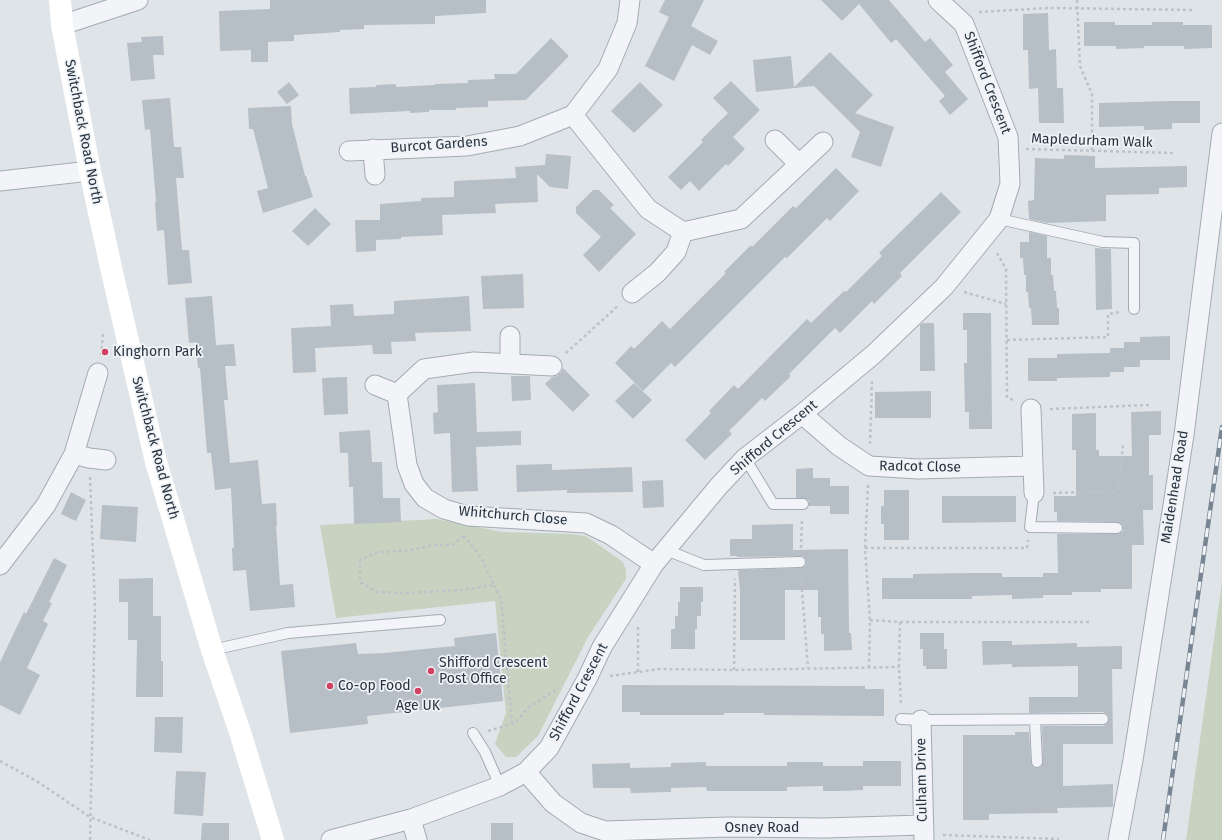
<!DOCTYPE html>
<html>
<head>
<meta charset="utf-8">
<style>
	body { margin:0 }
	canvas { display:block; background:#dfe4e9 }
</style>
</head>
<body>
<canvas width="1222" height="840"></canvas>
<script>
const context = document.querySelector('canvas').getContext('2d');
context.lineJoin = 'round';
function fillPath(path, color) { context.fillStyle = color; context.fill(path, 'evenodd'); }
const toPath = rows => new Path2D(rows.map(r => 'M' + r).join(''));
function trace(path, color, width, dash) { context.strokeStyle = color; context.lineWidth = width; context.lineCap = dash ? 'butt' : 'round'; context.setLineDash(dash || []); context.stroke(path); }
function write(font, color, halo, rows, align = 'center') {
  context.font = font + ' "Fira Sans",sans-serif'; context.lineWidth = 3.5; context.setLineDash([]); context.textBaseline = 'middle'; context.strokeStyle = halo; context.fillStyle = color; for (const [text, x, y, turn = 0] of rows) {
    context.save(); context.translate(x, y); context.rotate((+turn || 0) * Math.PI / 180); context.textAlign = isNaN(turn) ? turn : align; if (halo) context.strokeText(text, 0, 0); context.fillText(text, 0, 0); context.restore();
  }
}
fillPath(toPath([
	[437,519,502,532,570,534,586,536,623,562,626,570,626,579,588,637,538,736,516,757,506,757,495,744,506,713,495,601,336,618,320,525],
	[1222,582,1222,840,1186,840]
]), '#c7d3c0');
fillPath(toPath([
	[270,0,486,0,486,13,435,16,435,24,364,25,364,29,340,30,340,32,294,35,294,41,268,42,268,62,251,62,251,50,220,51,219,11,270,9],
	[665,0,704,0,691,26,718,41,710,55,692,45,674,81,645,66,669,17,659,12],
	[821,0,889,0,925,42,930,38,953,65,945,72,968,99,950,115,939,101,945,96,896,39,891,43,859,4,842,21],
	[1048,13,1049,50,1056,49,1057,88,1063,88,1064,123,1039,123,1038,88,1029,89,1028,50,1023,50,1023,14],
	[1084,22,1115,22,1115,25,1152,25,1152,22,1183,22,1183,25,1212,25,1212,48,1184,49,1184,46,1144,46,1144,48,1116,49,1116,46,1084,46],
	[163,36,164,55,153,55,155,79,131,81,127,43,142,42,141,37],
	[551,38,569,56,526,100,488,101,488,107,456,108,456,110,429,110,429,112,410,113,410,111,350,114,349,88,376,87,376,85,396,84,396,87,435,85,435,84,468,83,468,80,495,79,494,74,516,74],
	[830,52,873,95,855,113,894,127,881,167,851,157,860,132,814,86,756,92,753,60,791,56,794,87],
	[731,81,760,110,733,137,745,149,728,166,726,164,699,191,690,181,681,190,668,177,703,142,701,140,728,113,713,98],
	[289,82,299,95,287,104,277,92],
	[640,82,663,105,634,133,611,111],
	[170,98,174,147,181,147,184,178,176,178,182,250,189,250,192,283,168,285,164,230,157,231,155,202,156,202,150,129,145,130,142,100],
	[1172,101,1200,101,1200,123,1172,123,1172,129,1144,130,1144,126,1099,127,1099,103],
	[291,106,292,124,305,176,306,176,313,197,263,213,257,191,268,188,253,129,249,129,248,108],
	[546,154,571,156,568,189,550,187,537,174,538,202,495,204,496,213,442,215,443,235,401,237,401,239,376,240,376,251,356,252,355,220,380,220,380,204,421,201,421,198,454,197,454,181,516,178,515,167,545,165],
	[1064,155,1095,156,1095,168,1187,166,1187,187,1159,188,1159,194,1106,195,1106,221,1047,223,1029,219,1028,201,1034,200,1035,158,1064,159],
	[836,168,859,191,830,221,827,218,787,258,785,257,675,367,671,363,643,391,615,363,631,346,634,349,662,321,670,329,726,273,724,272,751,245,752,247,793,206,796,208],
	[593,190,599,190,614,205,610,208,636,234,599,272,583,255,601,237,576,213,576,207],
	[941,192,961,212,900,273,902,276,874,304,872,301,840,333,835,328,789,374,791,376,765,401,762,398,729,431,732,434,705,460,685,440,711,413,709,411,734,385,738,389,807,319,811,323,844,291,846,292,882,256,879,253],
	[315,208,331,224,308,246,292,231],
	[1029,232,1047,236,1047,258,1051,258,1051,275,1053,275,1054,291,1056,291,1057,308,1059,308,1059,325,1032,325,1031,308,1029,308,1028,292,1026,292,1026,275,1024,275,1023,258,1020,258,1020,242,1029,242],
	[1095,248,1111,249,1112,309,1096,310],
	[523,274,524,308,483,309,481,276],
	[212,296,216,345,234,344,236,366,225,366,228,400,224,400,230,463,258,460,262,504,276,503,277,526,276,526,280,585,293,584,295,607,250,611,246,570,233,571,232,548,234,548,231,488,215,490,211,453,207,453,200,368,198,368,196,342,189,343,185,298],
	[469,296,471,331,415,333,416,341,391,342,392,354,373,354,372,345,315,348,316,372,293,373,291,328,331,326,330,305,353,304,354,316,394,314,394,301],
	[963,313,991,313,992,429,969,429,969,412,965,412,964,363,967,363,967,330,963,330],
	[923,323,934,323,935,371,920,371,920,325],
	[1170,336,1170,360,1140,360,1140,367,1124,367,1124,372,1110,372,1110,377,1057,378,1057,381,1028,381,1028,358,1057,358,1057,354,1110,353,1110,348,1124,348,1124,342,1140,342,1140,337],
	[563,368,590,395,573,412,545,384,552,377,557,376,561,372],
	[511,376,530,376,531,400,512,401],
	[347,377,348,414,324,415,322,378],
	[475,383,477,432,521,431,521,445,476,447,478,491,452,492,450,433,434,434,433,413,438,412,437,385],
	[634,383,652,400,633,419,615,401],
	[931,391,931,418,875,418,875,392],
	[1161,411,1161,435,1149,435,1149,475,1153,475,1153,510,1143,510,1144,545,1132,545,1132,589,1101,589,1101,592,1072,592,1072,595,1043,595,1043,598,1012,599,1012,595,972,596,972,599,882,599,882,578,913,578,913,574,970,573,1002,573,1002,577,1043,577,1043,573,1058,573,1057,534,1117,534,1120,533,1123,531,1123,525,1117,522,1057,521,1057,512,1054,512,1054,496,1076,496,1076,450,1072,450,1072,414,1096,413,1096,450,1099,450,1099,456,1132,456,1131,412],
	[370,430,372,462,382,462,383,498,400,498,401,522,354,524,353,487,349,487,348,453,340,453,339,432],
	[552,464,552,470,632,467,633,492,567,493,567,490,517,492,516,465],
	[813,468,813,478,830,478,830,486,849,486,849,514,830,514,830,506,809,506,809,501,807,499,796,498,796,469],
	[663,480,664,507,643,508,642,481],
	[884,490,909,490,909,540,884,540,884,524,881,524,881,506,884,506],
	[71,492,86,500,76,521,61,514],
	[942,496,1016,496,1016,522,942,523],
	[102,505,138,507,136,542,100,539],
	[793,524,793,550,848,549,849,633,851,633,852,650,824,651,824,634,821,634,821,617,818,617,818,590,785,590,785,640,740,640,740,590,738,570,800,568,806,565,806,561,803,556,800,556,737,557,737,556,730,556,730,539,752,539,752,525],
	[54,558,67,565,49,602,52,603,43,621,48,624,27,668,40,675,20,715,0,705,0,662,24,612,26,614],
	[153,578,153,616,161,616,161,661,163,661,163,697,136,697,137,640,128,640,128,602,119,602,119,579],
	[680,587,703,587,703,602,701,602,701,616,697,616,697,629,695,629,695,649,671,649,671,629,675,629,675,616,678,616,678,602,680,602],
	[496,633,503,701,367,716,368,724,290,733,281,651,356,643,358,654,384,653,455,646,454,638],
	[920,633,944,633,944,649,947,649,947,669,926,669,926,666,923,666,923,649,920,649],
	[982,641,1012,641,1012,645,1077,643,1077,647,1122,646,1122,669,1112,669,1113,744,1063,744,1063,786,1113,784,1113,807,1057,808,1058,813,989,814,989,820,963,820,963,735,1015,735,1015,732,1029,732,1031,763,1034,768,1038,768,1041,767,1043,762,1042,726,1103,726,1107,724,1109,719,1108,715,1103,712,1029,713,1029,697,1078,697,1078,666,1012,667,1012,664,983,665],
	[622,685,865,686,865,689,884,689,884,716,764,715,764,713,724,713,724,715,640,715,640,712,622,712],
	[155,717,183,717,182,753,154,752],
	[863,761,901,761,901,786,863,786,863,790,842,791,823,791,823,786,787,787,787,791,707,791,706,787,671,788,671,792,631,793,630,788,593,788,592,764,630,763,630,768,671,767,671,763,706,762,706,766,787,766,787,762,823,762,823,766,863,766],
	[176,771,206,772,203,816,174,814],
	[202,823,229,823,229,840,201,840],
	[491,823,513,823,513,840,491,840]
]), '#b6bec6');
const lane = toPath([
	[999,219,1103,242,1134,243,1134,309],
	[745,458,773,504,803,504],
	[1034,493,1030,527,1117,528],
	[666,550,704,565,800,562],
	[212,650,288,633,440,620],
	[901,719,921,720,1103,719],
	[1035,720,1037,762],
	[473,733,485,752,500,786]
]);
const street = toPath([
	[62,25,138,0],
	[573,115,648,209,683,232],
	[775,140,799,164],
	[373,149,375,175],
	[349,151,467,146,520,136,573,115,608,69,627,23,630,0],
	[0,181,90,171],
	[632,293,657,273,676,252,683,232,741,219,823,142],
	[510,336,510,364],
	[552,366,474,362,424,369,397,394,407,465,414,484,425,498,444,509,468,516,586,523,611,535,654,564],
	[98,373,74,454,89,458,106,460],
	[375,385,397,394],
	[1031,409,1034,493],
	[802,414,839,446,869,466,918,469,1032,466],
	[0,565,46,505,74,454],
	[921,720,924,840],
	[526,772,553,803,581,823,605,831,728,827,825,828,922,825],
	[411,819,417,840],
	[331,840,411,819,500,786,526,772,549,748,587,679,602,647,654,564,718,487,745,458,802,414,874,354,944,287,999,219,1010,184,1008,137,964,24,938,0],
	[1118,840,1133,760,1184,435,1222,133]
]);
trace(lane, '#a4abb3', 12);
trace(street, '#a4abb3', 21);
trace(toPath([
	[1077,0,1080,66,1092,94,1092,151],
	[979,12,1048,8,1192,10],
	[1026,149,1174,153],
	[997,253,1006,269,1007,397,1015,401],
	[964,292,1006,304],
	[1007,340,1108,337,1108,314,1120,312],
	[566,353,619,305],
	[101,355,103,334],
	[1050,409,1149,405],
	[870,444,872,381],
	[90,477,95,607,90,840],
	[868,485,865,548,870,620,869,668],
	[1053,493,1118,491,1123,445],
	[464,536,452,545,435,545,404,551,378,552,360,560,360,582,377,592,405,593,461,590,494,585,481,557,464,536,464,534],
	[801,548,802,519],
	[865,548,1027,548,1028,540],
	[801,577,808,668],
	[494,585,501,599,512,724],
	[870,620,900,622,1091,622],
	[900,622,899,667,901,705],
	[638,627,638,673],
	[734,670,735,579],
	[610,676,660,669,734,670,899,667],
	[488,731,515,723,529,707,559,688],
	[0,761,38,782,90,817,150,840],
	[943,835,1059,839]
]), '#bdc2c8', 2.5, [3, 3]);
trace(lane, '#f2f4f7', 10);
trace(street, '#f2f4f7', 19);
trace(toPath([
	[60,0,62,25,90,171,112,272,156,462,212,650,240,732,273,840]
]), '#fff', 22);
const rail = toPath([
	[1163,840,1222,427]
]);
trace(rail, '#788593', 4.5);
trace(rail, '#eff3f6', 3, [9]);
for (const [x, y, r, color] of [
	[105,352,4,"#d24064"],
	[431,671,4,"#d24064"],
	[330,686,4,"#d24064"],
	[418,691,4,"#d24064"]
]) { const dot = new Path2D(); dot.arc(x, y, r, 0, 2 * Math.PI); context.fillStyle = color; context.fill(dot); trace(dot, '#eff3f6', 1.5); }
write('14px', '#283341', '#eff3f6', [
	["Shifford Crescent",987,83,69],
	["Switchback Road North",83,132,79],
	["Mapledurham Walk",1092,141,2],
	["Burcot Gardens",439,145,-4],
	["Shifford Crescent",774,438,-40],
	["Switchback Road North",155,448,75],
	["Radcot Close",920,467,1],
	["Maidenhead Road",1175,487,-81],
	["Whitchurch Close",513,516,5],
	["Shifford Crescent",579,692,-62],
	["Culham Drive",922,780,-91],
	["Osney Road",762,828]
]);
write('14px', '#283341', '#eff3f6', [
	["Kinghorn Park",113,352],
	["Shifford Crescent",439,663],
	["Post Office",439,679],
	["Co-op Food",338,686],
	["Age UK",418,706,"center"]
], 'left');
</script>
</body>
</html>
